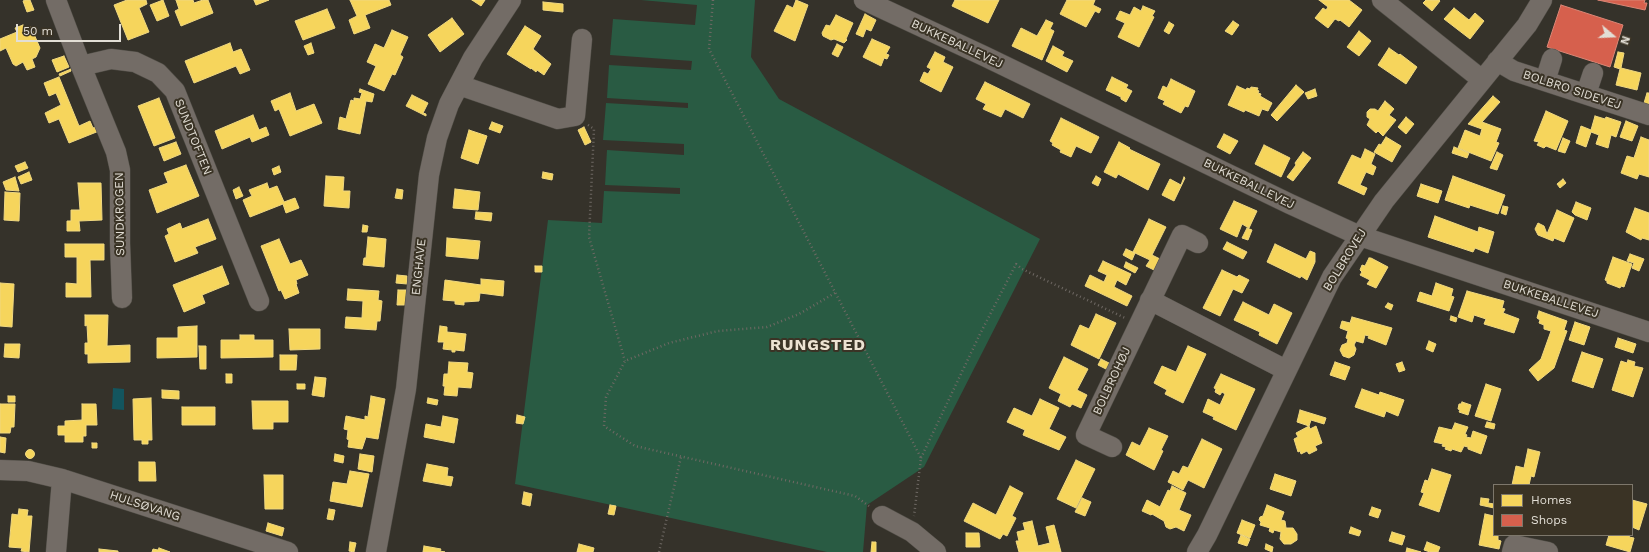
<!DOCTYPE html>
<html>
<head>
<meta charset="utf-8">
<style>
	body { margin:0 }
	#map { position:relative; width:1649px; height:552px; overflow:hidden; background:#35322a; font-family:"Work Sans",sans-serif }
	canvas { display:block }
	.legend { position:absolute; left:1493px; top:484px; width:140px; height:52px; box-sizing:border-box; background:#3a3325; border:1px solid #7d776b; margin:0; padding:5px 7px; list-style:none; font-size:12px; color:#e2ded5 }
	.legend li { display:flex; align-items:center; gap:8px; height:20px }
	.legend b { width:20px; border:1px solid #7d776b }
	.north { position:absolute; left:1593px; top:16px; width:40px; height:40px; -webkit-text-stroke:3px #3a3325; paint-order:stroke; rotate:109deg; font-size:11px; font-weight:700; line-height:16px; text-align:center; color:#e2ded5 }
	.north::after { content:''; display:block; margin:auto; width:14px; height:18px; background:#e2ded5; clip-path:polygon(50% 0,100% 100%,50% 72%,0 100%) }
	.scale { position:absolute; left:16px; top:24px; width:105px; height:18px; box-sizing:border-box; border:2px solid #e2ded5; border-top:0; padding-left:5px; font-size:12px; line-height:14px; white-space:nowrap; color:#e2ded5; -webkit-text-stroke:3px #3a3325; paint-order:stroke }
</style>
</head>
<body>
<div id="map">
<canvas width="1649" height="552"></canvas>
<ul class="legend">
<li><b style="height:11px;background:#f6d55c"></b>Homes</li>
<li><b style="height:11px;background:#d6604d"></b>Shops</li>
</ul>
<div class="north">N</div>
<div class="scale">50 m</div>
</div>
<script>
const context = document.querySelector('canvas').getContext('2d');
context.lineJoin = 'round';
function fillPath(path, color) { context.fillStyle = color; context.fill(path, 'evenodd'); }
const toPath = rows => new Path2D(rows.map(r => 'M' + r).join(''));
function trace(path, color, width, dash) { context.strokeStyle = color; context.lineWidth = width; context.lineCap = dash ? 'butt' : 'round'; context.setLineDash(dash || []); context.stroke(path); }
function write(font, color, halo, rows, align = 'center') {
  context.font = font + ' "Work Sans",sans-serif'; context.lineWidth = 4; context.setLineDash([]); context.textBaseline = 'middle'; context.strokeStyle = halo; context.fillStyle = color; for (const [text, x, y, turn = 0] of rows) {
    context.save(); context.translate(x, y); context.rotate((+turn || 0) * Math.PI / 180); context.textAlign = isNaN(turn) ? turn : align; if (halo) context.strokeText(text, 0, 0); context.fillText(text, 0, 0); context.restore();
  }
}
fillPath(toPath([
	[641,0,755,0,751,57,779,99,1040,239,924,467,867,505,863,552,827,552,515,484,548,220,602,223,604,191,680,194,680,188,605,185,607,150,684,155,684,144,603,140,606,103,688,108,688,103,607,98,609,65,691,70,692,61,610,55,613,19,695,25,697,5]
]), '#295b43');
fillPath(toPath([
	[113,388,124,389,124,410,112,409]
]), '#13555e');
const homes = toPath([
	[25,0,30,0,34,10,27,12,23,1,25,0],
	[127,0,146,0,147,4,139,8,149,32,128,40,114,5,127,0],
	[163,0,169,16,157,21,150,5,163,0],
	[176,0,193,0,194,3,203,0,208,0,213,13,181,26,175,11,179,9,176,0],
	[254,0,269,0,256,5,254,0],
	[350,0,389,0,391,5,365,15,370,28,354,34,349,20,357,16,350,0],
	[472,0,485,0,481,6,472,0],
	[796,0,808,5,795,41,774,31,787,5,793,8,796,0],
	[955,0,999,0,988,23,952,6,955,0],
	[1067,0,1095,0,1093,5,1101,9,1099,13,1095,11,1086,27,1060,14,1067,0],
	[1319,0,1349,0,1362,10,1349,27,1340,20,1339,21,1335,19,1328,28,1315,18,1323,8,1326,10,1328,7,1319,0],
	[1426,0,1439,0,1440,1,1432,11,1423,3,1426,0],
	[543,2,563,4,563,12,543,10,543,2],
	[1143,6,1155,11,1152,16,1154,17,1139,47,1118,37,1125,23,1116,19,1120,11,1130,15,1134,7,1141,11,1143,6],
	[1454,8,1469,20,1475,13,1484,21,1470,39,1444,19,1454,8],
	[327,9,335,28,303,40,295,21,327,9],
	[865,14,876,20,871,31,866,29,863,37,856,34,865,14],
	[836,15,853,23,846,39,847,40,844,43,834,39,831,40,823,36,822,33,826,25,830,26,836,15],
	[452,18,464,34,440,52,428,35,452,18],
	[1046,20,1053,23,1050,29,1054,31,1042,60,1012,46,1021,28,1037,36,1046,20],
	[1233,21,1239,25,1232,35,1225,31,1233,21],
	[1169,22,1174,25,1169,34,1164,31,1169,22],
	[23,25,24,30,31,27,40,48,36,57,32,59,35,67,27,70,23,62,16,66,13,64,6,48,0,51,0,39,17,32,15,28,23,25],
	[525,26,541,36,533,49,551,64,544,75,537,70,536,72,531,68,531,69,507,54,525,26],
	[392,30,408,37,400,55,403,57,395,75,392,74,384,91,368,84,376,66,367,62,375,44,384,48,392,30],
	[1359,31,1371,41,1359,56,1347,47,1359,31],
	[872,39,890,47,886,54,889,55,887,59,884,58,881,66,863,57,872,39],
	[230,43,233,52,241,49,250,70,240,74,236,66,194,83,185,61,230,43],
	[311,43,314,53,308,55,304,46,311,43],
	[837,44,843,47,838,57,832,54,837,44],
	[1053,46,1064,52,1062,56,1073,61,1067,72,1046,61,1053,46],
	[1389,48,1399,55,1400,54,1417,67,1406,84,1378,65,1389,48],
	[935,52,945,57,943,62,953,67,941,92,920,81,924,72,928,74,931,69,927,67,935,52],
	[1618,52,1624,53,1621,68,1641,73,1637,90,1616,85,1620,69,1614,67,1618,52],
	[64,56,69,67,57,72,52,60,64,56],
	[71,69,71,71,60,76,59,74,71,69],
	[59,77,79,126,90,121,93,128,97,126,99,131,69,143,59,119,49,123,45,113,61,105,56,93,49,96,44,83,59,77],
	[1112,77,1128,85,1126,88,1132,91,1126,102,1121,99,1121,97,1106,90,1112,77],
	[1171,79,1195,91,1188,107,1185,106,1181,113,1163,104,1165,101,1158,98,1163,86,1167,88,1171,79],
	[985,82,1030,104,1023,118,1005,109,1001,117,983,109,986,104,976,99,985,82],
	[1296,85,1304,92,1277,121,1271,115,1296,85],
	[1237,86,1246,90,1247,88,1250,89,1251,87,1258,88,1257,90,1259,91,1258,93,1261,94,1260,96,1272,103,1268,111,1262,109,1259,116,1245,110,1244,112,1228,105,1237,86],
	[360,89,374,94,372,102,366,101,360,134,338,129,340,117,346,119,351,100,354,101,354,98,360,99,362,93,359,92,360,89],
	[1315,89,1317,96,1308,99,1305,93,1315,89],
	[290,93,296,111,314,104,322,123,290,136,279,109,275,111,271,101,290,93],
	[1647,93,1649,93,1649,105,1644,103,1647,93],
	[412,95,428,103,423,113,426,114,426,116,406,106,412,95],
	[1493,96,1500,102,1482,122,1501,129,1496,142,1499,143,1491,161,1458,148,1465,130,1480,136,1482,129,1468,124,1493,96],
	[159,98,175,138,154,146,138,106,159,98],
	[1385,101,1394,109,1389,115,1396,120,1383,136,1378,131,1376,133,1367,125,1370,119,1367,117,1367,112,1370,109,1375,109,1378,111,1385,101],
	[1546,111,1568,121,1556,150,1546,146,1544,148,1537,145,1539,142,1534,141,1546,111],
	[253,115,259,130,266,127,269,135,252,142,250,137,222,149,215,131,253,115],
	[1595,116,1605,119,1606,117,1621,122,1616,137,1611,135,1608,148,1596,144,1599,135,1591,132,1586,147,1576,143,1581,126,1591,130,1595,116],
	[1406,117,1414,124,1406,134,1398,127,1406,117],
	[1061,118,1099,137,1091,153,1076,146,1071,157,1060,152,1061,150,1052,145,1053,143,1050,141,1061,118],
	[1626,121,1638,126,1632,141,1620,137,1626,121],
	[492,122,503,126,500,133,489,129,492,122],
	[584,127,591,142,585,145,578,130,584,127],
	[469,130,487,136,478,164,461,158,469,130],
	[1224,134,1238,141,1230,154,1217,147,1224,134],
	[1386,137,1401,146,1392,162,1374,152,1379,144,1381,145,1386,137],
	[1641,137,1649,140,1649,177,1639,174,1637,179,1621,173,1627,156,1634,158,1641,137],
	[1563,138,1570,141,1565,153,1558,151,1563,138],
	[176,142,181,154,164,161,159,148,176,142],
	[1119,142,1130,148,1129,149,1160,164,1148,190,1118,174,1116,178,1104,172,1119,142],
	[1264,145,1290,158,1281,177,1255,164,1264,145],
	[1454,147,1469,153,1467,158,1452,153,1454,147],
	[1365,149,1375,154,1371,164,1376,167,1373,175,1366,172,1360,185,1367,188,1364,195,1338,183,1352,155,1361,159,1365,149],
	[1303,152,1311,158,1293,181,1287,177,1296,165,1295,163,1303,152],
	[1497,152,1503,155,1497,170,1490,168,1497,152],
	[25,162,28,168,18,172,15,166,25,162],
	[186,165,199,196,157,213,149,190,168,183,164,173,186,165],
	[279,166,281,172,274,175,272,169,279,166],
	[29,172,32,180,21,184,18,177,29,172],
	[543,172,553,174,552,180,542,178,543,172],
	[326,176,344,177,343,191,350,191,349,208,324,206,326,176],
	[1096,176,1101,179,1098,186,1092,183,1096,176],
	[1453,176,1505,195,1498,214,1470,205,1469,208,1445,200,1453,176],
	[15,177,19,191,6,190,3,182,15,177],
	[1184,177,1185,178,1174,201,1162,195,1170,179,1181,185,1184,177],
	[1563,179,1566,183,1560,188,1557,184,1563,179],
	[78,183,101,183,102,220,79,221,80,231,67,231,67,221,71,221,71,210,80,210,78,183],
	[267,183,269,189,277,186,284,202,295,198,299,208,286,213,283,204,250,217,243,200,252,196,249,190,267,183],
	[1421,184,1442,191,1438,203,1417,196,1421,184],
	[239,187,243,196,236,199,233,190,239,187],
	[397,189,403,190,402,199,395,198,397,189],
	[455,189,480,192,478,210,453,208,455,189],
	[5,192,20,193,19,221,4,220,5,192],
	[1234,201,1257,211,1249,228,1242,224,1237,237,1220,229,1234,201],
	[1576,202,1591,208,1587,220,1575,215,1572,212,1576,202],
	[1503,206,1508,207,1506,215,1501,213,1503,206],
	[1635,208,1649,213,1649,240,1642,238,1641,240,1626,232,1635,208],
	[1557,210,1574,218,1564,242,1554,238,1553,241,1538,235,1535,229,1538,223,1544,226,1547,234,1557,210],
	[476,212,492,213,491,221,475,219,476,212],
	[1435,216,1478,232,1479,227,1494,232,1488,253,1475,248,1473,252,1428,237,1435,216],
	[208,219,216,239,195,247,198,253,175,262,165,236,169,234,167,229,180,223,182,229,208,219],
	[1149,219,1166,227,1152,255,1162,260,1156,271,1146,266,1150,260,1133,252,1149,219],
	[363,225,368,226,367,232,362,232,363,225],
	[1247,228,1252,230,1248,240,1242,238,1247,228],
	[368,237,386,239,384,267,363,265,364,258,366,258,368,237],
	[447,238,480,241,478,259,446,256,447,238],
	[279,239,290,264,301,260,308,275,296,280,297,284,296,284,299,293,285,299,281,290,279,291,261,246,279,239],
	[1227,242,1247,252,1243,259,1223,249,1227,242],
	[65,244,104,244,104,260,90,260,91,297,66,297,66,283,77,284,77,257,65,257,65,244],
	[1275,244,1306,259,1310,251,1315,253,1315,262,1307,280,1301,276,1300,278,1267,262,1275,244],
	[1126,249,1135,253,1132,260,1123,255,1126,249],
	[1630,254,1644,259,1639,271,1632,268,1634,263,1627,261,1630,254],
	[1613,257,1632,264,1624,287,1621,286,1620,288,1607,283,1607,281,1605,280,1613,257],
	[1369,258,1371,258,1388,267,1376,288,1367,284,1370,280,1360,275,1362,272,1360,270,1362,265,1365,266,1369,258],
	[1103,261,1131,274,1126,285,1117,280,1114,287,1132,296,1127,306,1085,286,1090,275,1104,282,1107,275,1098,271,1103,261],
	[1126,262,1138,268,1135,273,1124,267,1126,262],
	[222,266,229,284,202,295,205,303,184,312,173,285,222,266],
	[535,266,542,266,542,272,535,272,535,266],
	[1222,270,1237,277,1239,275,1249,280,1242,293,1233,289,1220,316,1203,308,1222,270],
	[397,275,407,276,407,284,396,283,397,275],
	[481,279,504,281,503,296,480,293,479,301,464,302,464,305,455,304,455,301,443,300,445,280,481,285,481,279],
	[0,283,14,284,12,327,0,326,0,283],
	[1436,283,1453,289,1451,296,1454,297,1449,311,1417,301,1420,292,1432,296,1436,283],
	[348,289,379,291,378,300,382,301,380,321,377,321,376,330,345,328,346,317,362,318,363,301,347,300,348,289],
	[398,290,407,290,406,305,397,305,398,290],
	[1467,291,1504,301,1502,308,1505,309,1503,313,1519,319,1514,333,1484,324,1486,319,1474,315,1472,322,1458,317,1467,291],
	[1243,302,1269,315,1274,304,1292,313,1277,344,1259,335,1260,332,1234,320,1243,302],
	[1388,303,1393,305,1391,310,1385,307,1388,303],
	[1539,311,1567,321,1564,330,1567,331,1554,368,1538,381,1529,370,1541,359,1551,331,1544,329,1544,325,1539,323,1540,320,1537,318,1539,311],
	[1096,314,1116,323,1099,359,1071,345,1080,325,1089,329,1096,314],
	[85,315,108,315,107,346,130,345,130,362,88,363,88,354,85,354,85,343,88,343,87,325,85,326,85,315],
	[1451,316,1457,318,1456,322,1450,320,1451,316],
	[1352,317,1392,328,1386,345,1368,338,1369,336,1365,335,1363,343,1356,341,1354,345,1356,349,1354,355,1349,358,1343,356,1340,350,1342,345,1347,343,1348,339,1346,338,1348,331,1340,328,1342,321,1350,323,1352,317],
	[1575,322,1590,327,1584,345,1569,340,1575,322],
	[197,326,197,357,157,358,157,338,178,338,178,327,197,326],
	[440,326,447,327,447,332,466,334,464,351,455,350,455,352,452,352,452,350,443,349,444,342,438,342,440,326],
	[289,329,320,329,320,349,290,350,289,329],
	[240,335,254,335,254,340,273,340,273,357,221,358,221,340,240,340,240,335],
	[1618,338,1636,344,1633,353,1615,347,1618,338],
	[1429,341,1436,344,1433,352,1426,349,1429,341],
	[5,344,20,344,19,358,4,357,5,344],
	[199,346,206,346,206,369,200,369,199,346],
	[1188,346,1206,354,1183,403,1165,394,1167,390,1154,383,1162,366,1176,372,1188,346],
	[1582,352,1603,359,1593,388,1572,381,1582,352],
	[280,355,297,355,296,370,280,370,280,355],
	[1064,357,1088,369,1077,390,1087,395,1081,408,1072,404,1070,407,1058,401,1061,394,1049,388,1064,357],
	[1101,359,1111,364,1108,370,1098,365,1101,359],
	[1628,360,1635,362,1634,366,1643,368,1633,397,1612,390,1621,361,1627,363,1628,360],
	[449,362,468,363,467,372,473,373,471,388,458,387,457,396,444,395,445,386,443,386,444,374,448,374,449,362],
	[1335,362,1350,367,1345,380,1330,375,1335,362],
	[1402,362,1405,370,1399,372,1396,364,1402,362],
	[226,374,232,374,232,383,226,383,226,374],
	[1221,374,1255,389,1236,430,1213,419,1214,417,1203,412,1208,399,1220,405,1225,394,1222,392,1220,395,1215,392,1216,389,1214,388,1221,374],
	[315,377,326,378,324,397,312,395,315,377],
	[297,384,305,384,305,389,297,389,297,384],
	[1486,384,1501,389,1491,421,1475,416,1486,384],
	[1362,389,1379,395,1380,392,1404,400,1398,416,1386,411,1384,417,1355,407,1362,389],
	[162,390,179,391,179,399,162,398,162,390],
	[8,396,15,396,15,402,8,402,8,396],
	[371,396,385,399,378,439,366,437,362,449,348,447,349,440,347,439,348,430,344,429,346,416,365,420,365,416,368,417,371,396],
	[151,398,152,440,148,440,148,444,142,444,142,440,134,440,133,399,151,398],
	[428,398,438,400,437,405,427,403,428,398],
	[1040,399,1059,408,1049,429,1066,437,1059,450,1023,435,1025,430,1007,422,1014,408,1032,416,1040,399],
	[252,401,288,401,288,422,273,422,273,429,253,429,252,401],
	[1462,402,1471,405,1468,415,1459,412,1460,410,1458,409,1459,404,1461,404,1462,402],
	[0,404,15,404,14,427,11,427,10,433,0,433,0,404],
	[82,404,96,404,97,425,86,425,86,436,83,436,83,442,65,442,65,435,58,435,58,426,65,426,65,421,82,420,82,404],
	[182,407,215,407,215,425,182,425,182,407],
	[1300,410,1326,418,1324,424,1311,420,1309,426,1297,422,1300,410],
	[517,415,525,417,523,424,516,423,517,415],
	[443,416,458,419,454,443,424,437,426,424,441,427,443,416],
	[1487,422,1495,424,1494,429,1485,427,1487,422],
	[1455,423,1468,427,1465,434,1467,435,1466,437,1471,438,1473,431,1487,436,1481,454,1468,449,1468,447,1464,446,1461,452,1452,449,1451,451,1445,449,1446,447,1442,446,1443,444,1434,442,1439,427,1452,430,1455,423],
	[1309,426,1310,429,1316,426,1322,443,1315,446,1317,450,1309,454,1307,451,1301,454,1300,451,1298,452,1294,439,1298,437,1296,433,1309,426],
	[1149,428,1168,436,1161,450,1163,451,1154,470,1126,455,1132,442,1140,446,1149,428],
	[0,437,6,438,5,453,0,452,0,437],
	[1202,439,1222,449,1204,488,1188,480,1183,490,1168,482,1173,471,1179,474,1183,466,1188,468,1202,439],
	[92,443,97,443,97,448,92,448,92,443],
	[1528,449,1540,452,1534,477,1531,476,1529,485,1512,485,1516,466,1524,468,1528,449],
	'25.5 454a4.5 4.5 0 1 1 9 0a4.5 4.5 0 1 1-9 0Z',
	[335,454,344,456,343,463,334,461,335,454],
	[360,454,374,456,372,472,358,469,360,454],
	[1076,460,1095,469,1076,508,1057,499,1076,460],
	[139,462,155,462,156,481,139,481,139,462],
	[427,464,448,468,447,476,453,477,451,486,423,481,427,464],
	[1432,469,1451,475,1439,512,1419,505,1424,493,1421,492,1425,480,1428,481,1432,469],
	[350,471,369,474,362,507,330,501,333,482,347,484,350,471],
	[1275,474,1296,481,1291,496,1270,489,1275,474],
	[264,475,283,475,283,509,265,509,264,475],
	[1010,486,1023,493,1012,516,1016,518,1007,536,1003,534,1000,539,964,521,973,503,996,515,1010,486],
	[1172,486,1186,493,1179,510,1191,515,1184,531,1176,527,1170,529,1166,527,1164,521,1152,514,1151,515,1142,511,1147,500,1160,507,1168,490,1170,491,1172,486],
	[524,492,532,494,530,506,522,504,524,492],
	[1082,498,1091,502,1085,516,1075,512,1082,498],
	[1481,498,1489,499,1488,503,1494,504,1494,508,1480,505,1481,498],
	[1632,500,1647,504,1639,530,1632,527,1632,500],
	[610,505,616,506,614,515,608,514,610,505],
	[1267,505,1284,512,1281,520,1285,521,1286,528,1293,528,1297,534,1297,540,1291,544,1284,544,1280,539,1281,532,1274,530,1273,533,1269,531,1270,528,1260,525,1261,522,1259,520,1260,517,1263,516,1267,505],
	[1372,507,1381,510,1378,518,1369,515,1372,507],
	[19,509,28,510,27,516,32,516,29,552,21,551,22,548,9,547,12,514,18,515,19,509],
	[329,509,335,510,333,520,327,519,329,509],
	[1485,514,1494,516,1494,535,1498,535,1498,540,1501,541,1499,549,1479,545,1485,514],
	[1242,520,1255,525,1250,538,1237,533,1242,520],
	[1032,521,1038,546,1050,543,1046,527,1054,525,1061,552,1019,552,1016,541,1019,541,1017,532,1025,530,1023,523,1032,521],
	[268,523,284,528,282,536,266,531,268,523],
	[1351,527,1361,531,1359,536,1349,533,1351,527],
	[1392,532,1405,536,1402,545,1389,541,1392,532],
	[966,533,979,533,980,547,966,547,966,533],
	[1241,535,1250,539,1247,546,1238,543,1241,535],
	[1609,535,1630,535,1629,537,1634,538,1630,552,1606,545,1609,535],
	[350,542,356,543,354,552,349,551,350,542],
	[872,542,876,542,876,552,871,552,872,542],
	[1427,542,1440,547,1438,552,1430,552,1424,550,1427,542],
	[579,544,594,548,593,552,577,552,579,544],
	[1266,544,1273,547,1272,552,1265,549,1266,544],
	[424,546,441,549,440,551,445,552,423,552,424,546],
	[159,548,170,552,152,552,153,549,158,550,159,548],
	[1407,548,1421,552,1406,552,1407,548],
	[99,549,118,551,118,552,99,552,99,549]
]);
fillPath(homes, '#f6d55c');
trace(homes, '#f0d880', 1);
const shops = toPath([
	[1598,0,1645,0,1644,3,1647,3,1645,10,1598,0],
	[1561,5,1623,25,1610,67,1547,47,1561,5]
]);
fillPath(shops, '#d6604d');
trace(shops, '#da8676', 1);
const minor = toPath([
	[56,0,81,66,111,59,135,62,158,73,175,91,259,301],
	[864,0,984,56,1290,204,1360,236,1649,332],
	[1382,0,1481,79],
	[1497,61,1514,71,1649,115],
	[81,66,116,152,120,170,120,243,122,298],
	[1545,81,1552,59],
	[459,85,558,119,575,116,582,39],
	[1586,94,1593,73],
	[1150,300,1286,370],
	[1112,447,1086,435,1182,235,1198,243],
	[0,470,28,471,62,479,288,552],
	[882,516,912,532,936,552],
	[56,552,62,479],
	[376,552,406,389,429,175,437,138,449,104,473,58,511,0],
	[1197,552,1207,535,1332,277,1384,201,1527,25,1542,0],
	[1512,552,1514,545,1548,552]
]);
trace(minor, '#504d46', 21);
trace(toPath([
	[713,0,709,49,921,458,914,516],
	[588,125,594,129,589,237,625,361],
	[835,293,799,314,767,327,718,331,669,343,625,361,606,397,604,426,635,446,855,496,869,506],
	[921,458,980,334,1016,264,1022,269,1125,318],
	[659,552,681,457]
]), '#6f6964', 2.5, [1, 3]);
trace(minor, '#736c66', 20);
write('12px', '#e2ded5', '#3a3325', [
	["BUKKEBALLEVEJ",957,44,25],
	["BOLBRO SIDEVEJ",1572,90,18],
	["SUNDTOFTEN",193,137,68],
	["BUKKEBALLEVEJ",1249,184,26],
	["SUNDKROGEN",120,214,-91],
	["BOLBROVEJ",1345,260,-58],
	["ENGHAVE",419,267,-84],
	["BUKKEBALLEVEJ",1551,299,18],
	["BOLBROHØJ",1112,381,-65],
	["HULSØVANG",145,506,18]
]);
context.letterSpacing = '1px';
write('bold 16px', '#ece3d2', '#3a3325', [
	["RUNGSTED",818,345]
]);
context.letterSpacing = '0px';
</script>
</body>
</html>
